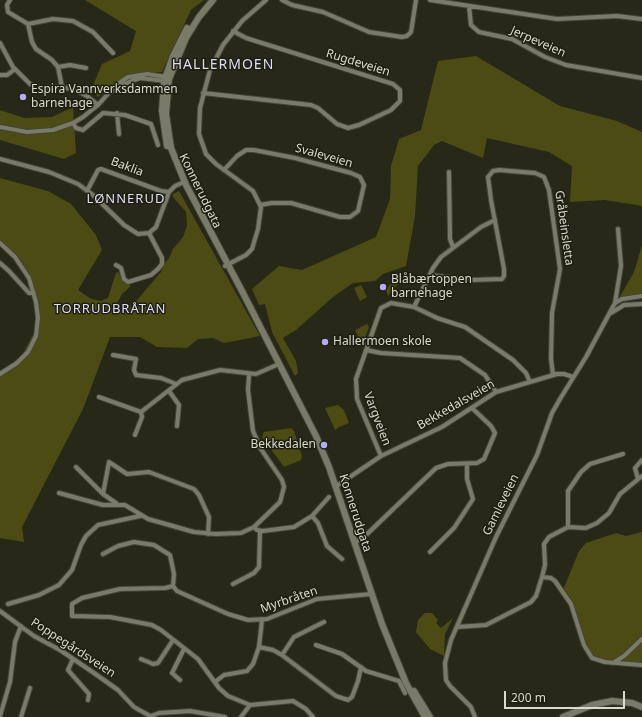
<!DOCTYPE html>
<html>
<head>
<meta charset="utf-8">
<style>
	body { margin:0 }
	#map { position:relative; width:642px; height:717px; overflow:hidden; background:#282819; font-family:"Noto Sans",sans-serif }
	canvas { display:block }
	.scale { position:absolute; left:504px; top:691px; width:121px; height:18px; box-sizing:border-box; border:2px solid #dadad1; border-top:0; padding-left:5px; font-size:12px; line-height:14px; white-space:nowrap; color:#dadad1; -webkit-text-stroke:3px #1f1f10; paint-order:stroke }
</style>
</head>
<body>
<div id="map">
<canvas width="642" height="717"></canvas>
<div class="scale">200 m</div>
</div>
<script>
const context = document.querySelector('canvas').getContext('2d');
context.lineJoin = 'round';
function fillPath(path, color) { context.fillStyle = color; context.fill(path, 'evenodd'); }
const toPath = rows => new Path2D(rows.map(r => 'M' + r).join(''));
function trace(path, color, width, dash) { context.strokeStyle = color; context.lineWidth = width; context.lineCap = dash ? 'butt' : 'round'; context.setLineDash(dash || []); context.stroke(path); }
function write(font, color, halo, rows, align = 'center') {
  context.font = font + ' "Noto Sans",sans-serif'; context.lineWidth = 3; context.setLineDash([]); context.textBaseline = 'middle'; context.strokeStyle = halo; context.fillStyle = color; for (const [text, x, y, turn = 0] of rows) {
    context.save(); context.translate(x, y); context.rotate((+turn || 0) * Math.PI / 180); context.textAlign = isNaN(turn) ? turn : align; if (halo) context.strokeText(text, 0, 0); context.fillText(text, 0, 0); context.restore();
  }
}
fillPath(toPath([
	[85,0,204,0,191,10,162,72,130,74,98,97,91,90,102,64,130,51,136,31],
	[476,56,560,106,617,121,642,132,642,206,605,200,570,202,572,166,549,152,487,138,483,158,442,141,434,145,418,166,415,216,406,266,383,274,375,281,353,283,333,297,296,330,283,338,296,361,298,373,295,376,272,332,265,304,259,305,252,289,279,266,302,270,376,237,390,199,391,166,399,139,421,130,438,61],
	[73,107,76,153,64,159,0,140,0,110,24,118,52,117],
	[0,178,48,191,71,204,96,235,102,250,78,290,91,299,101,301,108,298,116,273,118,272,123,281,130,284,130,287,122,294,115,307,120,312,132,306,161,272,164,264,169,258,173,249,183,237,187,226,186,212,173,197,173,194,179,191,260,336,224,343,213,338,198,339,187,348,157,347,140,337,110,337,83,409,22,527,24,542,0,538,0,375,19,361,37,327,32,287,16,259,0,244],
	[642,245,642,296,624,297,618,300,634,272],
	[402,273,401,280,388,296,386,289],
	[361,285,367,297,360,301,354,288],
	[367,324,369,327,362,346,356,344,354,341,359,338,355,330],
	[338,405,344,410,349,423,339,427,335,430,325,408],
	[291,428,294,431,302,456,301,460,284,467,262,437,264,432],
	[642,532,642,666,600,661,587,651,581,630,563,590,579,551,586,543,616,533,626,536],
	[425,613,432,613,438,620,436,623,441,628,453,618,445,634,444,656,430,649,416,632,418,620]
]), '#4c4b13');
const street = toPath([
	[10,0,7,5,8,12,28,24,32,42,36,49,52,60,58,67,62,87],
	[282,0,292,5,323,12,369,32,402,37,407,36,411,32,416,0],
	[430,0,557,19,617,16,642,19],
	[469,6,471,25,479,32,512,39,545,57,566,65,642,78],
	[28,24,53,19,73,21,93,32,113,53],
	[0,43,13,67,30,84,41,88,59,87,73,89,87,96,98,105],
	[58,67,70,65,86,68],
	[0,75,7,75,15,69],
	[111,92,129,82,140,78,166,81],
	[203,93,311,105,318,108,337,124,348,128,359,125,391,110,400,101,400,90,393,84,246,38,233,31],
	[117,113,119,134],
	[73,123,76,128,83,130,103,113,125,115,151,124,158,145],
	[0,127,27,132,53,130,73,123,83,117,98,105,115,86,128,77,147,74,167,77],
	[0,159,49,172,78,184,93,195,124,225,138,234,149,233,156,227,169,192,175,186,184,182],
	[224,170,237,156,246,150,254,150,295,158,351,173,360,177,364,185,358,211,350,217,340,217,291,203,272,203,260,205],
	[449,172,450,239,453,247],
	[88,189,98,170,101,169,161,191,169,192],
	[495,220,481,227,441,257,433,268,414,307,437,318,465,327,513,360,526,373,530,382],
	[0,243,15,257,29,278,36,302,38,318,36,336,28,352,17,363,0,374],
	[0,263,9,271,29,293,34,293],
	[116,265,121,268,124,279,128,282,151,275,158,269,162,264,162,258,149,233],
	[225,266,246,255,252,249,258,229,261,207,253,191,216,164,206,154,199,134,200,108,210,70,223,45,242,21,266,0],
	[430,275,470,280,502,279,504,276,504,269,491,200,488,177,493,171,499,170,535,173,544,177,549,190,560,269,552,313,551,359,553,375],
	[615,303,621,266,618,229],
	[611,313,624,305,642,304],
	[366,350,381,353,460,358,485,375,496,392],
	[113,355,136,359,134,370,136,375,161,378,176,384],
	[169,391,179,405,177,426],
	[99,397,141,412],
	[141,412,182,380,220,370,256,374,279,364],
	[135,435,142,417,141,412],
	[381,456,357,399,356,379,381,308,391,303,414,307],
	[76,467,103,494],
	[638,479,635,468,642,460],
	[335,487,381,456,442,427,496,392,557,374,564,374,573,377],
	[59,493,103,505,125,505,148,519,194,532,215,534,241,533,254,527,280,502,284,487,282,480,261,449,253,431,248,390,249,375],
	[116,503,103,494,109,462,127,474,149,472,194,489,199,495,209,517,208,534],
	[312,516,318,523,327,546,342,559],
	[254,527,257,530,263,531,294,527,312,516,329,497],
	[568,527,568,491,581,472,590,464,623,454],
	[354,543,364,537,436,468,448,464,477,463,484,459,495,433,491,426,472,408],
	[430,552,454,528,473,499,467,479,467,464],
	[103,554,118,546,134,542,154,545,170,555,174,574,173,586,177,591,228,614,248,620,267,619,317,599,371,594],
	[542,577,551,578,555,581,571,604,584,645,592,658,605,662,642,665],
	[233,584,254,573,259,567,260,531],
	[173,586,165,588,120,589,82,598,72,604,72,616,110,617,152,625,161,630,198,659,219,688,228,696,250,705,293,701,306,709,313,717],
	[8,604,39,595,59,585,72,570,81,545,86,536,98,525,140,516],
	[0,611,34,636,60,650,94,673,118,690,134,707,152,717],
	[457,627,486,625,531,602,536,596,542,577,545,565,544,544,549,537,568,527,586,528,597,523,609,513,620,494,642,476],
	[316,645,342,654,366,671,399,681,405,693],
	[259,647,273,650,282,655,336,696,348,700,352,697,358,681,361,667],
	[282,655,294,637,324,622],
	[73,659,68,670,89,694,88,700],
	[141,659,153,664,158,663,173,640],
	[613,663,624,656,642,639],
	[180,680,172,673,184,649],
	[215,682,224,675,247,671,253,664,259,647,262,620],
	[0,716,10,682,15,642,21,626],
	[151,716,159,713,190,711,225,717],
	[21,717,30,688],
	[241,717,250,705],
	[475,717,471,707,450,686,446,680,445,663,451,640,496,537,537,455,552,413,560,399,586,357,615,303,622,299,642,296]
]);
const secondary = toPath([
	[213,0,199,17,186,38,169,79,166,114,171,148,186,185,242,291,316,436,329,467,382,624,406,683,425,717],
	[167,146,162,111,164,81,173,56,187,28],
	[414,691,430,717],
	[563,717,592,705,612,701,632,703,642,707]
]);
trace(street, '#454539', 6);
trace(secondary, '#454539', 8);
trace(street, '#797a68', 4);
trace(secondary, '#797a68', 6);
for (const [x, y, r, color] of [
	[23,97,4,"#b4acf9"],
	[383,287,4,"#b4acf9"],
	[325,342,4,"#b4acf9"],
	[324,445,4,"#b4acf9"]
]) { const dot = new Path2D(); dot.arc(x, y, r, 0, 2 * Math.PI); context.fillStyle = color; context.fill(dot); trace(dot, '#1f1f10', 1.5); }
write('12px', '#dadad1', '#1f1f10', [
	["Jerpeveien",538,42,24],
	["Rugdeveien",358,63,17],
	["Svaleveien",324,156,16],
	["Baklia",127,167,21],
	["Konnerudgata",200,191,64],
	["Gråbeinsletta",564,228,82],
	["Bekkedalsveien",456,405,-30],
	["Vargveien",377,419,69],
	["Gamleveien",501,505,-64],
	["Konnerudgata",355,513,72],
	["Myrbråten",289,600,-19],
	["Poppegårdsveien",73,648,33]
]);
write('12px', '#dadad1', '#1f1f10', [
	["Espira Vannverksdammen",31,90],
	["barnehage",31,104],
	["Blåbærtoppen",391,280],
	["barnehage",391,294],
	["Hallermoen skole",333,342],
	["Bekkedalen",316,445,"right"]
], 'left');
context.letterSpacing = '1px';
write('13px', '#deddfa', '#1f1f10', [
	["LØNNERUD",126,199],
	["TORRUDBRÅTAN",110,309]
]);
context.letterSpacing = '0px';
context.letterSpacing = '1px';
write('14px', '#deddfa', '#1f1f10', [
	["HALLERMOEN",223,65]
]);
context.letterSpacing = '0px';
</script>
</body>
</html>
